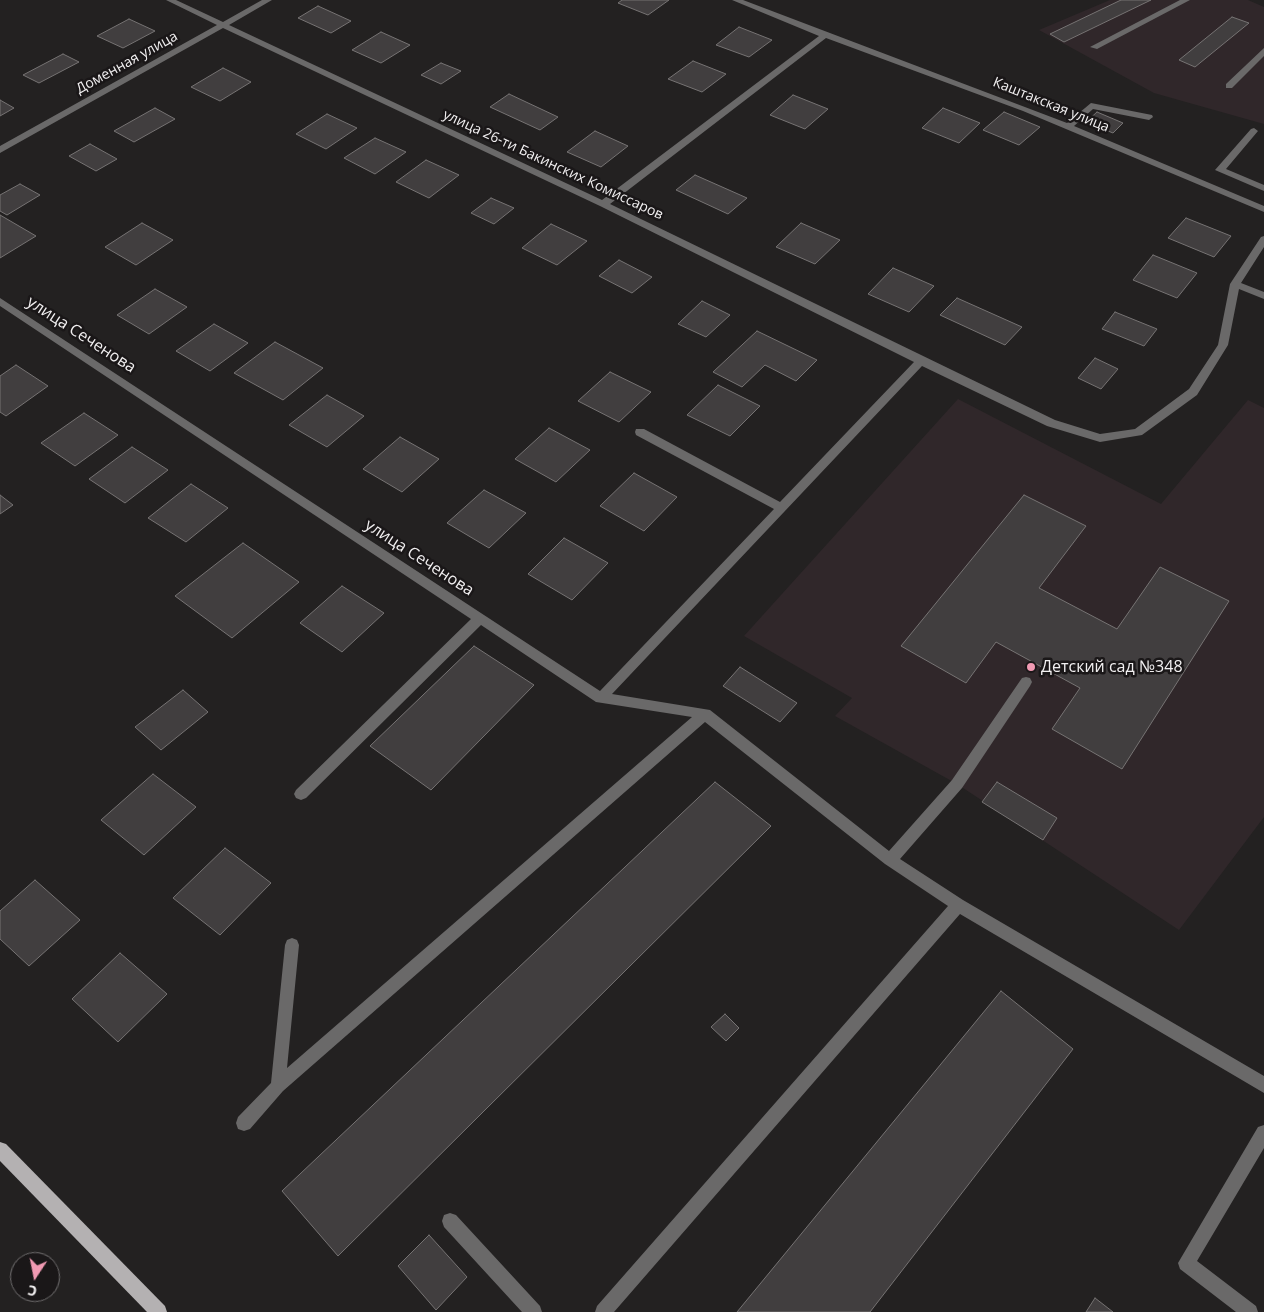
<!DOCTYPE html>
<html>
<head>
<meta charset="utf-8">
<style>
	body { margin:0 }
	#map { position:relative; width:1264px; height:1312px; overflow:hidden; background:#232121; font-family:"Open Sans",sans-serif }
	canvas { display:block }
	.north { position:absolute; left:10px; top:1252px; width:50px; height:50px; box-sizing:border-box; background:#1a1718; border:1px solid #706e6f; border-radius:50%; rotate:191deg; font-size:14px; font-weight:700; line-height:20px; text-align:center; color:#f2f0f1 }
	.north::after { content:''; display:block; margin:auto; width:18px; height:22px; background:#f19ab3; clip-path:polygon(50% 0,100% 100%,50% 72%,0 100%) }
</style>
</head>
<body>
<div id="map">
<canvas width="1264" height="1312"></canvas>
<div class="north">С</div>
</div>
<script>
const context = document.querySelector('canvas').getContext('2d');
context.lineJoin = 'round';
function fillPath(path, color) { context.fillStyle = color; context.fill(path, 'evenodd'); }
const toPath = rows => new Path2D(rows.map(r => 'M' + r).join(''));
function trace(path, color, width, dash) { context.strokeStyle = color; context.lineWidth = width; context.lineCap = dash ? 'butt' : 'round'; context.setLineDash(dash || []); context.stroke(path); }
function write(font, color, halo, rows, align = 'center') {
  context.font = font + ' "Open Sans",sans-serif'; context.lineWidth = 5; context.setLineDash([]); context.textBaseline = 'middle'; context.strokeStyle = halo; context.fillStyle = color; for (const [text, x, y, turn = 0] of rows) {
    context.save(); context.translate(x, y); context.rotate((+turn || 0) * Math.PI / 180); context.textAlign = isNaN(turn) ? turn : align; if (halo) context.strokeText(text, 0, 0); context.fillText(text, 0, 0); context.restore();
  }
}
fillPath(toPath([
	[1110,0,1248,0,1264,7,1264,124,1154,93,1039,30],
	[958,399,1161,504,1248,400,1264,408,1264,817,1179,930,957,784,835,716,852,698,744,636]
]), '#30272a');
const building = toPath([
	[622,0,669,0,648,15,618,3,622,0],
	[1121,0,1151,0,1064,42,1050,34,1121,0],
	[318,6,351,21,331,33,298,18,318,6],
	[1232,17,1249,23,1195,67,1179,60,1232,17],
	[129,19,155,31,123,48,97,36,129,19],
	[739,27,772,40,749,57,716,45,739,27],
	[381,32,410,45,381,63,352,50,381,32],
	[63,54,79,62,39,83,23,75,63,54],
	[693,61,726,74,702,92,668,79,693,61],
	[441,63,461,71,441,84,421,75,441,63],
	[223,68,251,82,220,101,191,87,223,68],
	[509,94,558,117,540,130,490,107,509,94],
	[793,95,828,109,805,129,770,115,793,95],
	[0,100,14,108,0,116,0,100],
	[155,108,175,119,134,142,114,131,155,108],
	[943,108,980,123,959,143,922,128,943,108],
	[1004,112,1040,127,1019,145,983,130,1004,112],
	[1097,112,1123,123,1113,133,1086,122,1097,112],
	[327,114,357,128,326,149,296,134,327,114],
	[595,131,628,146,601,167,567,152,595,131],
	[375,138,406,152,375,174,344,158,375,138],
	[90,144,117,159,96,171,69,156,90,144],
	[426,160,459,175,429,198,396,182,426,160],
	[695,175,747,198,728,214,676,190,695,175],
	[20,184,40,195,7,215,0,211,0,195,20,184],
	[491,198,514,208,494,224,471,213,491,198],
	[0,215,36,236,0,258,0,215],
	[1186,218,1231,236,1214,257,1168,238,1186,218],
	[142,223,173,240,136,265,105,247,142,223],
	[801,223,840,240,815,264,776,247,801,223],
	[551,224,587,241,557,265,522,248,551,224],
	[1153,255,1197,273,1177,298,1133,280,1153,255],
	[619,260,652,277,632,293,599,276,619,260],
	[893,268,934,286,909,312,868,294,893,268],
	[155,289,187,307,149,334,117,315,155,289],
	[957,298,1022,327,1005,345,940,315,957,298],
	[702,301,730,315,706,337,678,324,702,301],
	[1115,312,1157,329,1144,346,1102,329,1115,312],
	[214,324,248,343,210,371,176,351,214,324],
	[757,331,817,360,796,381,765,365,742,387,713,372,757,331],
	[275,342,323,368,283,400,234,373,275,342],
	[1095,358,1118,369,1101,389,1078,378,1095,358],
	[16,365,48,386,6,416,0,412,0,376,16,365],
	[610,372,651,392,619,422,578,401,610,372],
	[718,385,760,406,730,436,687,415,718,385],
	[327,395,364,416,327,447,289,425,327,395],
	[84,413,118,435,75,466,41,443,84,413],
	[549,428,590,450,556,482,515,459,549,428],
	[400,437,439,459,402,492,363,469,400,437],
	[132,447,168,470,125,503,89,479,132,447],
	[634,473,677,497,644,531,600,506,634,473],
	[191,484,228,508,186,542,148,518,191,484],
	[484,490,526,513,489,548,447,523,484,490],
	[0,495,13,505,0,514,0,495],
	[1024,495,1086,526,1039,588,1117,629,1160,567,1229,601,1122,769,1052,729,1080,688,996,642,966,683,901,646,1024,495],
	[564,538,608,563,572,600,528,574,564,538],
	[243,543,299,582,232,638,175,596,243,543],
	[342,586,384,613,342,652,300,623,342,586],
	[474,646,534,685,431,790,370,746,474,646],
	[740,667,797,703,780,722,723,686,740,667],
	[183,690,208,712,161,750,135,727,183,690],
	[153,774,196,807,144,855,101,820,153,774],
	[715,782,771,826,338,1256,282,1191,715,782],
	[997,782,1057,818,1043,840,982,802,997,782],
	[225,848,271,883,220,935,173,898,225,848],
	[35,880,80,920,29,966,0,939,0,911,35,880],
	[120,953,167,994,118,1042,72,999,120,953],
	[1001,991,1073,1049,870,1312,737,1312,1001,991],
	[725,1014,739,1028,726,1041,711,1027,725,1014],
	[429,1235,467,1277,436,1310,398,1266,429,1235],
	[1095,1298,1113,1312,1086,1312,1095,1298]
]);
fillPath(building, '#413e3f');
trace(building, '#767373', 1);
fillPath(toPath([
	[166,0,176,0,223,22,262,0,272,0,229,25,602,200,819,36,732,0,743,0,1067,123,1091,103,1152,115,1153,117,1149,120,1093,109,1074,126,1264,206,1264,212,1023,111,826,38,610,204,1055,420,1100,434,1135,429,1189,389,1218,345,1230,284,1261,237,1264,236,1264,247,1241,283,1264,292,1264,299,1239,289,1228,345,1197,395,1142,435,1100,442,1047,426,922,366,612,694,710,710,889,851,952,780,1022,678,1026,677,1030,678,1032,682,1030,686,962,788,900,859,963,900,1264,1076,1264,1093,960,914,614,1312,595,1312,597,1306,948,906,885,864,705,722,283,1091,250,1129,244,1131,238,1129,236,1123,238,1117,271,1083,285,945,287,940,292,938,297,940,299,945,287,1068,692,717,596,702,481,625,306,798,301,800,296,798,294,794,296,790,471,619,0,306,0,298,600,691,774,509,636,435,635,432,636,429,644,429,780,502,914,362,600,206,223,28,0,153,0,146,217,25,166,0],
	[1180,0,1190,0,1097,49,1090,47,1180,0],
	[1264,48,1264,56,1232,88,1226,88,1226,84,1264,48],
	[1254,128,1258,131,1226,169,1264,185,1264,191,1215,170,1251,129,1254,128],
	[1264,1125,1264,1148,1197,1261,1256,1306,1258,1312,1236,1312,1180,1269,1178,1263,1258,1127,1264,1125],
	[450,1213,456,1215,540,1306,542,1312,522,1312,444,1227,442,1221,444,1215,450,1213]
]), '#6a6969');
fillPath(toPath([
	[0,1142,6,1144,165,1306,167,1312,147,1312,0,1161,0,1142]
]), '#b4b1b2');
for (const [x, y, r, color] of [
	[1031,667,5,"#f19ab3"]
]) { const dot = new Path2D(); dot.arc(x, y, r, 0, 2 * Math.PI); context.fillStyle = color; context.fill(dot); trace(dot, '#1a1718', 2); }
write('14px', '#f2f0f1', '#1a1718', [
	["Доменная улица",127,63,-29],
	["Каштакская улица",1051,105,22],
	["улица 26-ти Бакинских Комиссаров",553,165,25]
]);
write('16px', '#f2f0f1', '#1a1718', [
	["улица Сеченова",81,335,33],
	["улица Сеченова",419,558,33]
]);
write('16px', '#f2f0f1', '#1a1718', [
	["Детский сад №348",1041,667]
], 'left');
</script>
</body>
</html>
